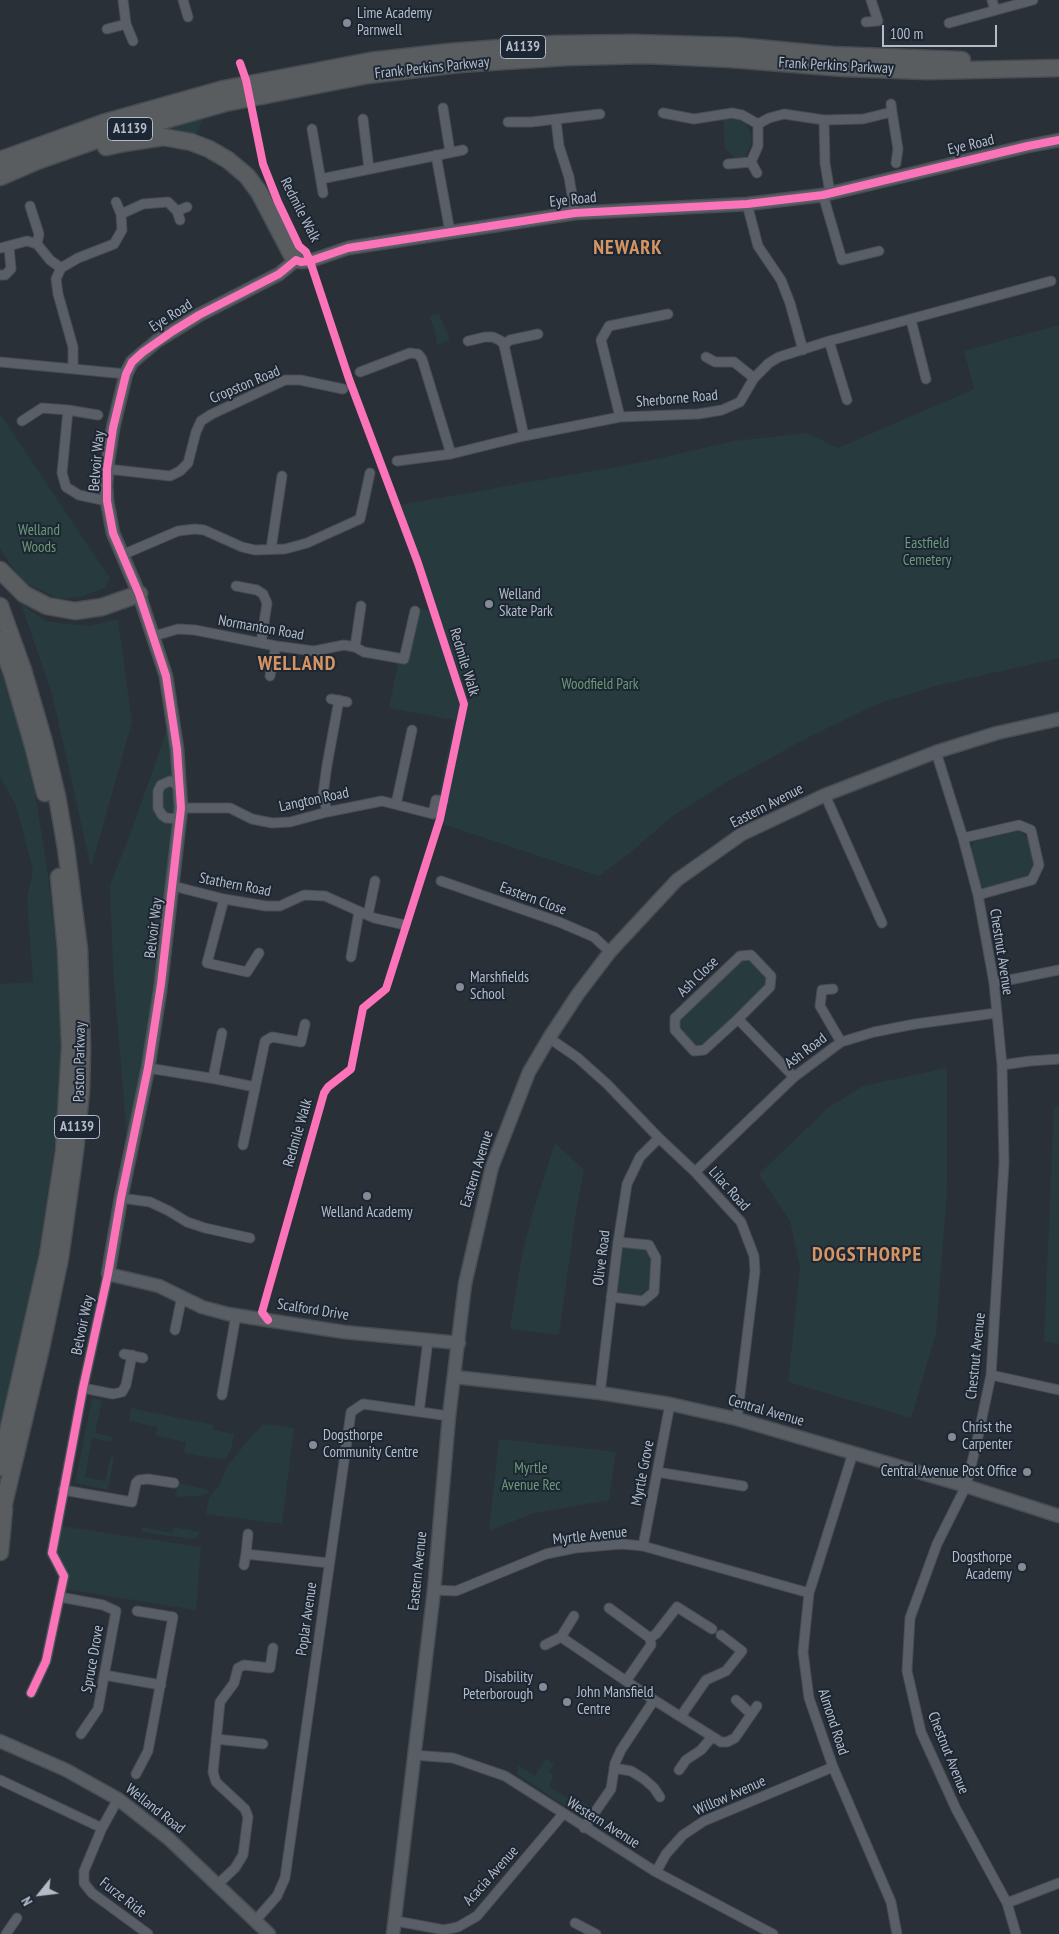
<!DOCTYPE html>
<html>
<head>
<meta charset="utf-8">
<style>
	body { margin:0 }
	#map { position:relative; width:1059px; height:1934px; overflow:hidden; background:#2a3038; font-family:"PT Sans Narrow",sans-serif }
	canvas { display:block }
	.north { position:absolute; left:15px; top:1869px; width:50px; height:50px; -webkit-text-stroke:4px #1d2633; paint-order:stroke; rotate:241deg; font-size:14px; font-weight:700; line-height:20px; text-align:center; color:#b4bcc9 }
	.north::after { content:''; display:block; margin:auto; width:18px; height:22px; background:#b4bcc9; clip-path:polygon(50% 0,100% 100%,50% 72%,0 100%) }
	.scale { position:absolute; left:882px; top:25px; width:115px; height:22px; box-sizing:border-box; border:2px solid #b4bcc9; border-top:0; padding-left:6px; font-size:15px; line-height:18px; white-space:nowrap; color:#b4bcc9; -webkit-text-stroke:4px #1d2633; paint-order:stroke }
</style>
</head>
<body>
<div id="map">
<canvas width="1059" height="1934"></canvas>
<div class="north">N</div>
<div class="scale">100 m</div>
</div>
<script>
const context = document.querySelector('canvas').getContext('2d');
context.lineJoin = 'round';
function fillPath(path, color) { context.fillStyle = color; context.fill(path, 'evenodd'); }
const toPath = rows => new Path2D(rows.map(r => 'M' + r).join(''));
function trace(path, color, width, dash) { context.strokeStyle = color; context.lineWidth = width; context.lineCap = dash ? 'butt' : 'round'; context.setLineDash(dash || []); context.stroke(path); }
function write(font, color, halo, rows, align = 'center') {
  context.font = font + ' "PT Sans Narrow",sans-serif'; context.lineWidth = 4; context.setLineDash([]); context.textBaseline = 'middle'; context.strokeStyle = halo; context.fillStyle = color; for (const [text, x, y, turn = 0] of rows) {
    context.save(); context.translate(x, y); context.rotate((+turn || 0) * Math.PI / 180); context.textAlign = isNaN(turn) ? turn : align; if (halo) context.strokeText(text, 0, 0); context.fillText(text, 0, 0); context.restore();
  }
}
fillPath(toPath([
	[210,113,201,123,195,139,124,141],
	[733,117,745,123,750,130,752,143,745,157,735,158,725,148,723,118],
	[439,314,450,340,436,345,437,340,430,316],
	[1059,325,1059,658,935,686,877,704,805,739,727,782,671,817,630,853,599,876,433,821,454,720,389,708,398,663,407,664,419,609,432,611,393,506,643,462,734,441,807,433,838,448,974,389,964,351],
	[0,414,110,578,105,588,83,596,59,599,22,581,0,549],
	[21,604,46,621,67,624,90,626,118,619,132,722,91,868,52,694],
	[0,669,27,751,37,805,47,867,61,991,59,1116,37,1263,0,1428,0,984,33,982,27,899,33,870,16,805,0,777],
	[170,721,176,777,173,828,142,1068,127,1139,113,968,110,885,131,832],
	[1019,830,1027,837,1034,866,1030,877,987,889,982,887,978,882,970,850,974,841],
	[741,959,751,959,768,977,767,986,703,1048,695,1049,678,1029,679,1019],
	[947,1068,947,1191,936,1333,911,1418,788,1382,800,1268,790,1221,759,1174,829,1107,863,1086],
	[1054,1107,1059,1107,1059,1344,1044,1341],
	[555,1143,584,1170,576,1212,559,1335,510,1329,521,1260,532,1215],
	[625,1246,647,1248,652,1259,649,1289,639,1297,619,1295,615,1290,621,1249],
	[92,1398,102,1400,95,1433,112,1437,111,1442,92,1438,85,1477,105,1481,111,1456,114,1457,108,1490,75,1483],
	[131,1408,214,1425,213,1430,234,1434,231,1450,224,1460,184,1453,186,1442,156,1436,157,1427,129,1421],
	[264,1424,294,1428,282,1524,206,1514,209,1498,219,1485,227,1467,252,1435],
	[499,1439,616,1452,609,1500,534,1513,489,1531],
	[178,1483,208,1490,208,1493,199,1496,175,1497],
	[60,1526,201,1547,196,1610,65,1589,56,1553],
	[142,1527,172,1533,173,1527,200,1532,197,1538,192,1539,141,1532],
	[546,1759,554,1764,549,1772,554,1775,549,1787,579,1805,582,1801,590,1807,585,1813,577,1814,517,1774,518,1765,535,1776]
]), '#273a3e');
const street = toPath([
	[123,0,126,24,133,41],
	[183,0,188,17],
	[992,0,995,10],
	[866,22,878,21,871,0],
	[949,23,1033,0],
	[107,29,126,24],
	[443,108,450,152],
	[892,112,898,149,896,163],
	[663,113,694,119,732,113,742,115,758,124],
	[363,119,369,169],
	[556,120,559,146,569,177,575,213],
	[824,120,825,163,830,193],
	[508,122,531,122,600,114],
	[312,129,323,193],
	[436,155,450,232],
	[751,162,757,173],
	[728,164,751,162,758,146,758,124,769,118,784,114,824,120,863,119,892,112,891,104],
	[321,179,463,150],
	[823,195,842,260,879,251],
	[116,202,121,214],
	[747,204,758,246,781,280,790,303,803,350],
	[30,206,39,234,37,244],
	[177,211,187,207],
	[1,248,27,241,37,244,50,260,61,268],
	[0,275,5,275,11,269,9,247],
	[911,320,926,379],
	[468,341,485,337,493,337,501,341,504,345],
	[829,341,847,400],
	[706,357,715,362,734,362,754,378],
	[0,362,126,374],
	[73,369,73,347,58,294,56,279,61,268,78,258,114,244,122,230,121,214,143,204,168,202,177,211,180,220],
	[360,372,410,353,418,354,422,359,451,454],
	[98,415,68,410,62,473,66,487,79,495,107,501],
	[620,417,601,340,609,326,668,314],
	[22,421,42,408,68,410],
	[524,436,504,345,510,340,538,334],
	[397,461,451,454,524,436,620,417,698,414,722,410,740,402,754,378,769,363,779,357,829,341,1051,281],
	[107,469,170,476,180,471,188,463,196,432,201,421,212,414,285,380,300,380,343,389],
	[271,549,282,476],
	[122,555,178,531,195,529,204,530,242,547,255,550,285,549,307,543,360,519,370,473],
	[236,586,257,590,263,594,267,603,261,643],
	[154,636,178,629,195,630,276,646,314,651,344,645,355,647,364,652,404,659,415,611],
	[355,647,361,606],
	[270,676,276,646],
	[331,699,347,702],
	[936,752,963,838,978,895,994,983,1002,1065,1004,1163,991,1375,976,1446,966,1486,937,1544,910,1618,907,1671,921,1732,956,1809,1007,1903,1016,1934],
	[178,785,170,781,161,785,158,791,158,808,162,815,166,818,180,819],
	[825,795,882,923],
	[396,804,412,730],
	[181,808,230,808,252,819,272,823,290,822,327,812,382,801,433,814,436,800,443,801],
	[327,812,323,794,327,765,339,700],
	[963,838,1019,825,1031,830,1039,865,1032,880,978,895],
	[441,881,559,922,594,937,610,952],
	[173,886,224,899,266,906,280,906,304,895,325,896,374,918,405,925],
	[224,899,207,963,247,972,259,953],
	[368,915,375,881],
	[351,957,359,912],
	[994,983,1059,970],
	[833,989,822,990,820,1006,841,1042],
	[738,1019,770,987,771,976,751,955,740,956,675,1018,675,1030,694,1051,704,1050,738,1019,794,1077],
	[549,1038,578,1058,607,1084,659,1138,695,1172,741,1222,754,1256,755,1271,737,1419],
	[1002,1065,1030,1061,1059,1059],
	[148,1068,216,1079,255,1087],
	[213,1078,222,1033],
	[243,1145,265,1041,272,1037,301,1042,305,1024],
	[695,1172,794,1077,841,1042,874,1032,915,1024,996,1013],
	[121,1198,150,1202,169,1211,187,1222,205,1228,250,1238],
	[611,1297,643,1301,654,1292,656,1258,649,1245,618,1242],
	[175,1330,182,1296],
	[124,1354,143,1358],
	[991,1375,1059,1390],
	[83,1388,113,1394,122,1392,126,1385,132,1355],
	[600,1393,618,1242,627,1184,640,1157,659,1138],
	[222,1395,236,1315],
	[419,1412,428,1340],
	[853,1453,809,1593,803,1652,809,1698,833,1767,891,1902,897,1934],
	[657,1472,743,1486],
	[63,1490,132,1502,136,1483,139,1480,148,1479,174,1483],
	[643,1546,670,1404],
	[246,1554,248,1534],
	[244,1565,246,1554,329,1563],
	[434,1590,456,1591,546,1554,575,1548,622,1544,643,1546,809,1593],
	[60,1597,103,1605,116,1611,98,1709,81,1734],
	[609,1608,650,1638],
	[561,1637,654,1700],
	[545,1645,561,1637,574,1616],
	[104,1675,161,1685],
	[626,1681,651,1645,650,1638,656,1634,677,1607,712,1629],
	[31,1693,46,1661,61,1590,64,1576,52,1553,83,1388,108,1274],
	[736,1700,751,1714],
	[681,1716,706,1680,726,1671,742,1651,721,1635],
	[216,1739,263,1744],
	[413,1755,453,1758,505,1776,656,1872,773,1934],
	[614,1768,631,1771,644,1779,654,1788,660,1797],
	[679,1770,686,1760,701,1750,712,1737],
	[136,1774,148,1751,173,1617,137,1611],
	[0,1780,102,1828],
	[118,1799,102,1828,84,1871,84,1883,92,1893,148,1934],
	[584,1828,611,1789,615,1763,621,1750,654,1700,721,1742,727,1742,735,1738,757,1706],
	[656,1872,666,1854,683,1835,704,1821,833,1767],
	[217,1885,235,1868,243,1855,248,1817,245,1809,216,1782,213,1772,220,1702,234,1683,238,1668,244,1665,270,1668,273,1648],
	[1007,1903,1059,1883],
	[255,1921,277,1896,285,1878,351,1412,363,1404,449,1416],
	[396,1921,444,1930,458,1927,477,1916,563,1814],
	[575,1923,596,1934],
	[6,1934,17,1918]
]);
const secondary = toPath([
	[459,1343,344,1332,228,1314,202,1307,159,1286,108,1274,121,1198,148,1068,160,991,181,808,177,749,166,676,139,594,113,533,107,501,106,486,108,461,113,428,126,374,132,362,157,341,199,315,279,274,296,260,301,262,310,261,348,248,575,213,747,204,823,195,1028,146,1059,140],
	[455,1377,600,1393,670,1404,737,1419,966,1486,1059,1516],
	[0,1741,66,1770,118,1799,169,1839,269,1934],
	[393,1934,434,1590,449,1416,465,1284,492,1167,529,1072,549,1038,578,994,610,952,677,880,742,834,825,795,936,752,997,733,1059,719]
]);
const highway = toPath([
	[106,147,124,143,163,137,191,142,209,149,228,160,247,176,259,192,292,255,296,260],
	[0,160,103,123,224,89,370,61,449,52,555,44,633,43,735,46,833,55,962,60],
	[0,177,37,161,108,136,225,103,368,75,459,64,567,57,646,55,731,59,844,68,927,71,1059,68],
	[0,570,24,594,47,606,75,611,102,607,139,594],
	[0,606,23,670,44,742,57,796,66,848,79,949,82,1048,81,1091,75,1151,60,1258,41,1348,0,1520],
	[0,640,12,673,33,745,45,793],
	[0,1467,48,1255,64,1151,70,1046,66,950,59,877],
	[0,1552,4,1509]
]);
trace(street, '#484c53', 11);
trace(secondary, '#484c53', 15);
trace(highway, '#474c53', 19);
trace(street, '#5a5e66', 9);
trace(secondary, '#595d64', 12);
trace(highway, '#5a5d60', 16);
trace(toPath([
	[240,63,246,80,263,164,278,202,299,246,306,252,310,261,349,379,418,563,464,704,440,819,386,989,363,1008,351,1069,328,1087,324,1093,262,1312,268,1320],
	[31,1693,46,1661,61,1590,64,1576,52,1553,83,1388,108,1274,121,1198,148,1068,161,984,181,808,177,749,166,676,139,594,113,533,107,501,107,469,113,428,126,374,132,362,143,352,173,331,199,315,279,274,296,260,301,262,310,261,348,248,575,213,747,204,823,195,1028,146,1059,140]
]), '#fb73b8', 8);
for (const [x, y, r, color] of [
	[347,23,5,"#848b96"],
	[489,604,5,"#848b96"],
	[460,987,5,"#848b96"],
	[367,1196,5,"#848b96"],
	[952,1437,5,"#848b96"],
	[313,1445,5,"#848b96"],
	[1027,1472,5,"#848b96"],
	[1022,1567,5,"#848b96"],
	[543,1687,5,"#848b96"],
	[567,1702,5,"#848b96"]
]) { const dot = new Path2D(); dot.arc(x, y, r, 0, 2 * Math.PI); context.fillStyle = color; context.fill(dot); trace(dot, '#1d2633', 2); }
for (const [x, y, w] of [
	[523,47,45],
	[130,129,45],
	[77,1127,45]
]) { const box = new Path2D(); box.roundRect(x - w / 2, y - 11.5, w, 23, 4); context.fillStyle = '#1d2633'; context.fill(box); trace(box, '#b4bcc9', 1); }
write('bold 14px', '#b4bcc9', null, [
	["A1139",523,47],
	["A1139",130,129],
	["A1139",77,1127]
]);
write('15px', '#b4bcc9', '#1d2633', [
	["Lime Academy",357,14],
	["Parnwell",357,31],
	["Welland",499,595],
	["Skate Park",499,612],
	["Marshfields",470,978],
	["School",470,995],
	["Welland Academy",367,1213,"center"],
	["Christ the",962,1428],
	["Carpenter",962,1445],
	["Dogsthorpe",323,1436],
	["Community Centre",323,1453],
	["Central Avenue Post Office",1017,1472,"right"],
	["Dogsthorpe",1012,1558,"right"],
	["Academy",1012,1575,"right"],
	["Disability",533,1678,"right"],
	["Peterborough",533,1695,"right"],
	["John Mansfield",577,1693],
	["Centre",577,1710]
], 'left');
write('15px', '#b4bcc9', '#1d2633', [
	["Frank Perkins Parkway",836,66,3],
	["Frank Perkins Parkway",432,68,-6],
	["Eye Road",971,145,-13],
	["Eye Road",573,200,-6],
	["Redmile Walk",300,210,63],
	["Eye Road",171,316,-32],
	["Cropston Road",245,385,-23],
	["Sherborne Road",677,399,-5],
	["Belvoir Way",97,461,-85],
	["Normanton Road",261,628,10],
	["Redmile Walk",464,662,73],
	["Langton Road",314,800,-12],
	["Eastern Avenue",767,806,-27],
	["Stathern Road",235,885,11],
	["Eastern Close",533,899,20],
	["Belvoir Way",154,928,-83],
	["Chestnut Avenue",1001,952,81],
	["Ash Close",698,977,-44],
	["Ash Road",806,1051,-37],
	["Paston Parkway",80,1062,-89],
	["Redmile Walk",298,1133,-74],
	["Eastern Avenue",477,1169,-73],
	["Lilac Road",729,1189,48],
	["Olive Road",602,1258,-83],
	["Scalford Drive",313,1310,9],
	["Belvoir Way",83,1325,-78],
	["Chestnut Avenue",976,1356,-84],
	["Central Avenue",766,1411,16],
	["Myrtle Grove",643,1473,-79],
	["Myrtle Avenue",590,1536,-6],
	["Eastern Avenue",418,1571,-84],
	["Poplar Avenue",307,1619,-82],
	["Spruce Drove",93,1659,-80],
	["Almond Road",833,1722,72],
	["Chestnut Avenue",948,1753,68],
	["Willow Avenue",730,1796,-24],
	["Welland Road",155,1809,38],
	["Western Avenue",603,1823,32],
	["Acacia Avenue",491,1876,-48],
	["Furze Ride",123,1898,38]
]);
write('15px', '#6b9a76', '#1d2633', [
	["Welland",39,531],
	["Woods",39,548],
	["Eastfield",927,544],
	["Cemetery",927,561],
	["Woodfield Park",600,685],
	["Myrtle",531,1469],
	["Avenue Rec",531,1486]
]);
context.letterSpacing = '1px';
write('bold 20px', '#d59563', '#1d2633', [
	["NEWARK",628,248],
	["WELLAND",297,664],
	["DOGSTHORPE",867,1255]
]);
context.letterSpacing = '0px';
</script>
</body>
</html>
